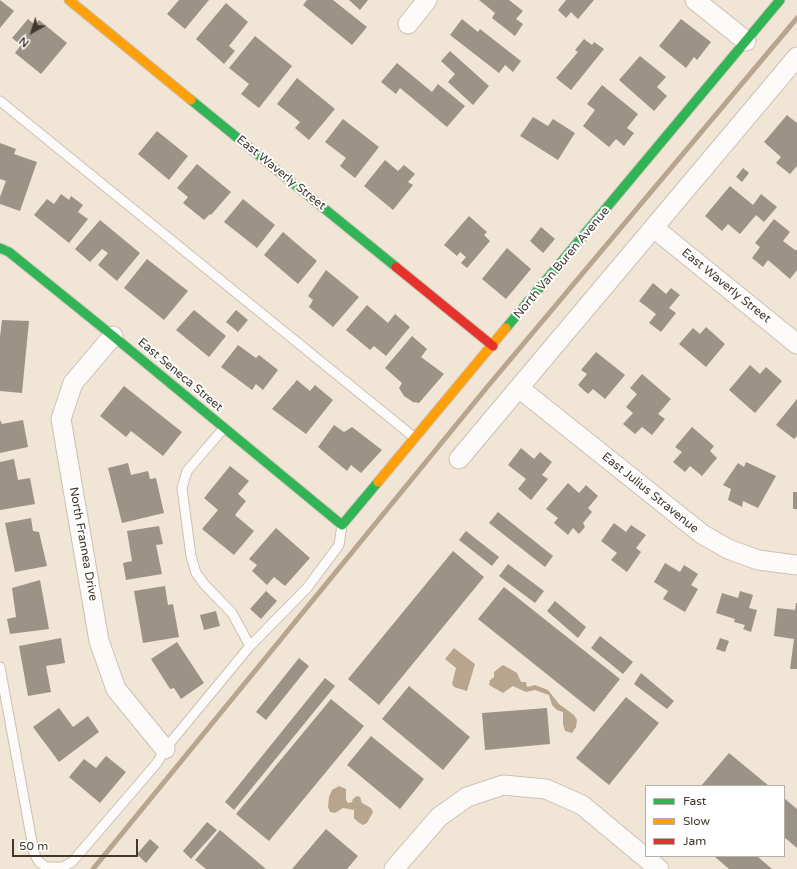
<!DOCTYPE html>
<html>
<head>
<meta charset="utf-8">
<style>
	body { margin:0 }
	#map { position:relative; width:797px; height:869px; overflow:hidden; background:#f1e5d5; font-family:"Varela Round",sans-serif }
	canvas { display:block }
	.legend { position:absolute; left:645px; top:785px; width:140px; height:72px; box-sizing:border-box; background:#fff; border:1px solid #b3b0ab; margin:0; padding:5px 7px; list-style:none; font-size:12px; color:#41392d }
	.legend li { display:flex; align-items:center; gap:8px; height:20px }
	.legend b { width:20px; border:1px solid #b3b0ab }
	.north { position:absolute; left:12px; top:12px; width:40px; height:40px; -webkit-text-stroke:3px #fff; paint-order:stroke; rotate:219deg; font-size:11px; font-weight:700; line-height:16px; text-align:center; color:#41392d }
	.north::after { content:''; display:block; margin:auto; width:14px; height:18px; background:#41392d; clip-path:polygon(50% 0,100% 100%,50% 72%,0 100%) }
	.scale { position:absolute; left:12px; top:839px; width:126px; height:18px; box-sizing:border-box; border:2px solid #41392d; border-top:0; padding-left:5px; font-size:12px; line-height:14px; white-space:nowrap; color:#41392d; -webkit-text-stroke:3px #fff; paint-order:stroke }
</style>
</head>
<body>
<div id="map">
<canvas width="797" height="869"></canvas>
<ul class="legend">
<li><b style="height:5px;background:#30b455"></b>Fast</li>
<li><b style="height:5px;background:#ff9f0a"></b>Slow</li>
<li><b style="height:5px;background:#e5322d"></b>Jam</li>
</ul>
<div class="north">N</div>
<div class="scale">50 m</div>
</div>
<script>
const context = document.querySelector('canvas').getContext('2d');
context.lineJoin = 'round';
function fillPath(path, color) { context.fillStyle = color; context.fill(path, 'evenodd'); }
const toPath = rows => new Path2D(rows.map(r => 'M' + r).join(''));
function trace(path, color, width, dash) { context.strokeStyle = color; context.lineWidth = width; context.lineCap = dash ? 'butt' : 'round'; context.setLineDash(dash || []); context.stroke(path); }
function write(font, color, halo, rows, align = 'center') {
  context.font = font + ' "Varela Round",sans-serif'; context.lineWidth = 4; context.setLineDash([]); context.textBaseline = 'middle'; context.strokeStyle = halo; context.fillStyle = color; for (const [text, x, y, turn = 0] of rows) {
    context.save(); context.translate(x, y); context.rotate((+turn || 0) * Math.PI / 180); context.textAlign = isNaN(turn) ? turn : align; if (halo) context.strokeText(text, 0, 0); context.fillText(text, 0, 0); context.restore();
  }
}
fillPath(toPath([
	[454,648,475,664,467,691,454,687,452,684,456,668,445,659],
	[503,665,517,673,521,682,526,682,527,687,535,685,548,690,559,704,574,715,577,720,576,727,572,733,565,731,563,724,563,712,557,710,552,705,549,695,535,690,526,692,513,686,503,693,489,685,490,680,494,677,494,672],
	[339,786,346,789,346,800,348,803,352,802,353,799,357,796,360,797,362,803,371,808,373,812,367,823,363,825,358,822,354,818,354,810,343,808,335,813,330,812,328,807,329,797,332,790]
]), '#b8a58d');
trace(toPath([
	[93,869,488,386,797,18]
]), '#b8a58d', 5);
fillPath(toPath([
	[0,0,14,11,0,28],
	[179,0,209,0,185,29,167,14],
	[307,0,333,0,367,27,352,45,303,5],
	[349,0,368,0,360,10],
	[479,0,509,0,523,11,516,19,523,24,515,36,492,18,495,13],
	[566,0,594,0,578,19,571,12,566,18,558,10],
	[226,3,248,22,229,46,235,51,224,64,196,39],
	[28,19,35,25,39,20,67,43,41,74,15,53,21,45,12,38],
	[462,19,478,32,480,29,521,61,513,72,505,65,499,73,450,35],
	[681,19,711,42,697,60,694,57,686,68,659,46],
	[255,36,292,66,259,108,241,94,249,84,229,68],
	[584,39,592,45,594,42,604,49,571,90,556,78,578,52,575,50],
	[450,51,489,86,473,105,448,82,455,74,441,61],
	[640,56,666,77,657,87,667,96,654,111,619,80],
	[397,63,432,92,438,84,465,106,447,127,400,88,396,94,381,82],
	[297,78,335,109,309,140,295,128,300,122,277,104],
	[602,85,638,114,627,128,634,133,624,146,616,139,609,147,583,126,595,110,587,104],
	[787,115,797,123,797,166,790,174,776,163,781,157,764,142],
	[533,117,548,126,553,119,575,133,558,160,520,136],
	[343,119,379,147,355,178,340,166,346,158,325,142],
	[157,131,188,156,169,180,138,154],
	[0,143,16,149,14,154,37,162,20,211,0,204,0,197,6,181,0,179],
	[385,160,398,171,404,165,415,174,408,182,413,185,393,210,364,186],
	[197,164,231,192,211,215,210,214,204,220,183,203,188,197,177,188],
	[743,168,749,173,742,182,736,177],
	[730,186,753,205,761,194,777,207,764,222,756,215,740,234,728,224,722,231,705,216],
	[61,194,69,200,71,196,83,205,78,212,88,219,69,243,34,215,47,199,54,204],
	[243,199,275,225,257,248,224,222],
	[469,216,487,232,484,235,490,241,467,268,461,263,466,257,460,252,457,256,444,245],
	[774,219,790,232,783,241,795,250,797,250,797,270,790,279,768,260,763,267,752,258,760,247,755,243],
	[100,220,140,253,117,281,98,265,108,253,102,249,90,262,75,249],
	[541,227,555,239,543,253,530,241],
	[283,232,317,261,298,284,264,255],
	[507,248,531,269,506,299,482,279],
	[147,259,188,291,164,320,124,288],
	[326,270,359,297,333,327,309,307,313,300,308,296],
	[653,283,666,294,671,288,680,295,669,308,676,313,661,332,649,323,656,314,639,301],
	[367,305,388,323,395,314,410,327,386,356,374,346,370,350,346,330],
	[194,310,226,336,209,357,176,330],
	[236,310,248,320,238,332,226,322],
	[2,320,29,321,22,393,0,391,0,337],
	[706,327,725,344,706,367,679,344,693,328,700,334],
	[412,336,427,349,421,357,444,374,419,403,413,402,404,396,399,388,402,383,385,368],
	[238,345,256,358,259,355,278,370,263,390,256,384,252,390,221,367],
	[596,352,625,375,605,399,593,389,588,394,578,385,587,374,581,370],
	[750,365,760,374,766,367,782,381,755,413,729,390],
	[642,374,671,399,658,414,665,419,652,435,642,427,635,434,623,424,633,413,626,407,637,394,630,388],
	[297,380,310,391,315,385,333,400,306,434,272,409],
	[124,386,182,432,163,456,131,431,126,437,100,416],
	[797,399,797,436,794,439,776,425],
	[0,420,2,424,23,420,28,447,0,453],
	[334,425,344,432,352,427,382,450,361,473,351,465,347,471,318,447],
	[692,427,714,446,710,451,717,458,702,476,690,466,685,472,673,462,682,452,675,447],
	[521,448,534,459,540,452,552,462,542,475,548,479,531,500,518,489,526,479,508,465],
	[14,459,18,480,30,478,35,504,0,510,0,462],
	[746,462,776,476,758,508,743,501,742,507,728,500,731,489,723,485,738,463,744,467],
	[128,463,131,475,148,471,150,479,156,478,164,513,122,523,108,468],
	[230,466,249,481,238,494,246,501,235,515,254,531,234,555,202,529,218,510,204,498],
	[568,483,579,493,586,485,598,496,588,508,592,512,583,523,585,527,579,534,573,528,568,535,554,523,558,518,546,509],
	[793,492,797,492,797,509,793,509],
	[498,512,553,556,545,567,489,523],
	[31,518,33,531,39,532,47,566,15,572,5,523],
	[614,523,626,532,631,525,646,535,636,548,641,552,627,572,611,560,617,553,601,541],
	[159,526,163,544,156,545,162,574,126,580,123,563,132,561,127,531],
	[276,528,310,558,285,586,274,577,267,585,252,571,257,565,249,559],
	[466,531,499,557,492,566,459,540],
	[453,551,484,577,379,705,348,679],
	[665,563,680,572,684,565,698,574,691,585,698,589,685,612,663,599,668,591,654,582],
	[508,564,544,591,535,603,499,576],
	[40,580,49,629,10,634,7,619,16,617,12,588],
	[165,586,168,605,173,604,179,637,143,643,134,591],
	[504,587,620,679,594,712,478,619],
	[266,591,277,601,261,619,250,609],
	[740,591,753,595,749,608,757,610,751,632,743,629,745,625,734,622,735,619,716,613,722,593,738,598],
	[555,601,586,627,578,638,547,611],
	[796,603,797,603,797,669,790,669,794,639,774,636,777,608,795,610],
	[216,611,220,626,204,630,200,615],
	[600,636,633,662,623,674,591,648],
	[61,638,65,663,46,666,51,692,28,696,19,646],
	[720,638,729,641,725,652,716,649],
	[177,642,204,683,181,699,174,688,170,689,151,659],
	[299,658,309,666,266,720,256,712],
	[641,673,674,701,667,709,634,684],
	[325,678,335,686,234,810,225,802],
	[409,686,470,737,443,770,382,719],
	[626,697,659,723,609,785,576,758],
	[331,699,364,726,269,841,236,814],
	[59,708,73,727,88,716,99,732,59,762,33,727],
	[547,708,550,744,485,750,482,713],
	[371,736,424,779,400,809,347,765],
	[729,753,769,786,701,786],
	[106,756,126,772,100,803,69,777,84,759,96,768],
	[784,798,797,809,797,848,784,837],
	[207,822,217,830,191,859,183,851],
	[326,829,358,856,347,869,292,869],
	[220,830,266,869,206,869,195,860],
	[150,839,159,847,146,863,137,854],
	[714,856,757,856,772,869,729,869]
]), '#9c9387');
const lane = toPath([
	[0,101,415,438],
	[224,428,187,471,182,488,191,556,196,573,204,584,232,613,250,646],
	[0,667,34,853,39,862,46,867,63,867,72,862,157,763,165,749,250,646,307,588,339,545,342,525]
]);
const street = toPath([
	[695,0,746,41],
	[408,24,427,0],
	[654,228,797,344],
	[113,336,73,383,61,419,99,641,116,689,165,749],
	[519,388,702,534,728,549,758,560,797,565],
	[459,459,797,57],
	[394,869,439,817,467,797,503,785,546,789,582,805,659,869]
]);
const fast = toPath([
	[191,100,396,267],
	[0,248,9,252,113,336,342,525,378,482],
	[506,328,780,0]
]);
const slow = toPath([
	[69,0,191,100],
	[378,482,506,328]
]);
const jam = toPath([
	[396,267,493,346]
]);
trace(lane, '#cac1b4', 11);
trace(street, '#cac1b4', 21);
trace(fast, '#cac1b4', 11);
trace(slow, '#cac1b4', 11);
trace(jam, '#cac1b4', 11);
trace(lane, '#fdfbf9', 9);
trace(street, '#fdfbf9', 19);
trace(fast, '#30b455', 9);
trace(slow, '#ff9f0a', 9);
trace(jam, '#e5322d', 9);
write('12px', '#41392d', '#fff', [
	["East Waverly Street",281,173,39],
	["North Van Buren Avenue",562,263,-50],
	["East Waverly Street",726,286,39],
	["East Seneca Street",180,375,40],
	["East Julius Stravenue",650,493,39],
	["North Frannea Drive",83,544,80]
]);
</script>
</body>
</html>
